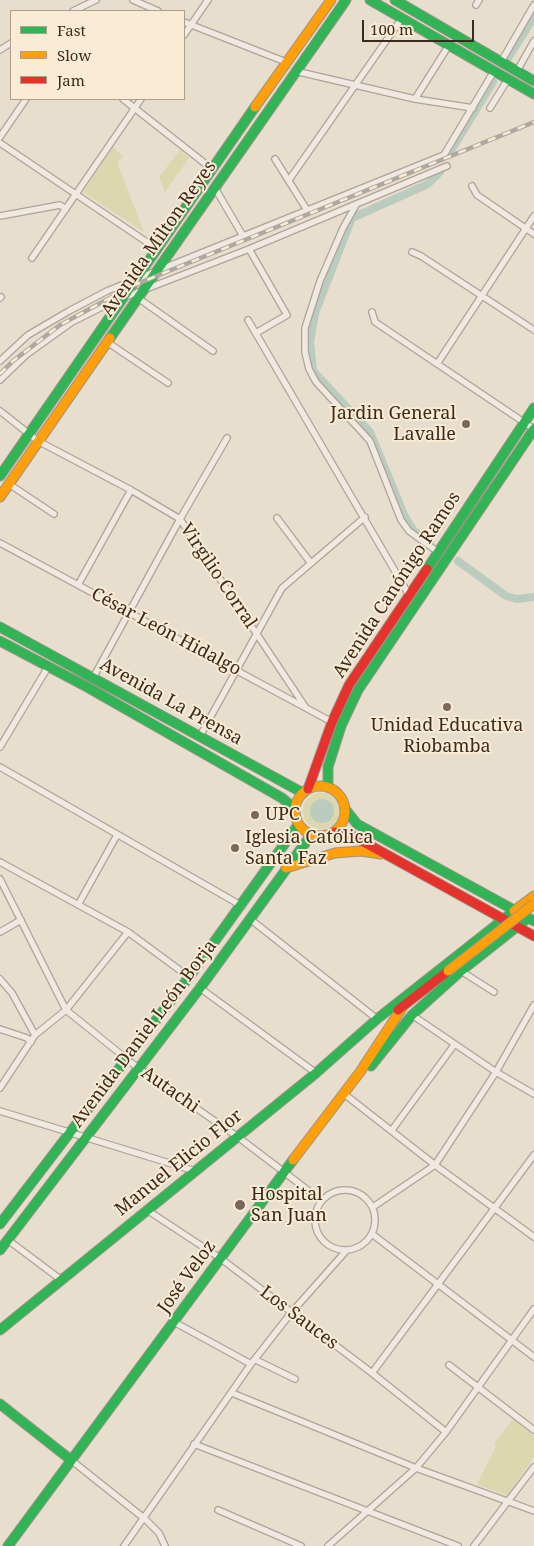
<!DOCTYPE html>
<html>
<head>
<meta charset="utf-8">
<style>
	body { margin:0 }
	#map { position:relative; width:534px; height:1546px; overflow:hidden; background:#e8dece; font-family:"Noto Serif",serif }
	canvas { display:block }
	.legend { position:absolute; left:10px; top:10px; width:175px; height:90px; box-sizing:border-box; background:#f9ebd4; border:1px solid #ae9e8b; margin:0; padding:6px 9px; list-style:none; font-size:15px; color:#3d2a1e }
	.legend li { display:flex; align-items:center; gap:10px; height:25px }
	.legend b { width:25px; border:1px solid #ae9e8b }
	.scale { position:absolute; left:362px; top:20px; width:112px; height:22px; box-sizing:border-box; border:2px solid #3d2a1e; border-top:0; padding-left:6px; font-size:15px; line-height:18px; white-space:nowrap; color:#3d2a1e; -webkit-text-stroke:4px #f9ebd4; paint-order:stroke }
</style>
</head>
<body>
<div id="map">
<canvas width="534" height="1546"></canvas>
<ul class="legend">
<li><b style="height:6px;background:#30b455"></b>Fast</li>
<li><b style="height:6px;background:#ff9f0a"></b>Slow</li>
<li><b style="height:6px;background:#e5322d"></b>Jam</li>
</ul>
<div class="scale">100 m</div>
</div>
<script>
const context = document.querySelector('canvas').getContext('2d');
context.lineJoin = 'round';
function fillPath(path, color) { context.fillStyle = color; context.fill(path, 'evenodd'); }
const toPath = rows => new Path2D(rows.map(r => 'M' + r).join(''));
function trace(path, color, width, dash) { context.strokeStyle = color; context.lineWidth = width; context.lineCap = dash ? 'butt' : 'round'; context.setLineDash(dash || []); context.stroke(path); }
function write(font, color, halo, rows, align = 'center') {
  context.font = font + ' "Noto Serif",serif'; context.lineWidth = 4; context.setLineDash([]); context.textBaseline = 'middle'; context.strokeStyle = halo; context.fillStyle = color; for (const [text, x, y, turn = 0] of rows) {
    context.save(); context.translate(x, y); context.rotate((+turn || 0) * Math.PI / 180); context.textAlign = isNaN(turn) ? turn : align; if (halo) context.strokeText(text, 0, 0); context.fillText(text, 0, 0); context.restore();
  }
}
fillPath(toPath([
	[113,147,123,157,117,162,144,232,83,192],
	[180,150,189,158,165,192,159,177],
	'303 811a18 18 0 1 1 36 0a18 18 0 1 1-36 0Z',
	[513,1419,534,1436,534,1457,507,1496,477,1484,496,1447,494,1443]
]), '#dbd7af');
fillPath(toPath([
	'310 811a12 12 0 1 1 24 0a12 12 0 1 1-24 0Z'
]), '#baccbf');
trace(toPath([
	[508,58,534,17],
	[451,151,493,82],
	[430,543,414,531,405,517,370,432,313,371,310,342,315,313,352,218,428,184,440,172],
	[458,561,506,596,517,599,534,597]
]), '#baccbf', 8);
const street = toPath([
	[133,0,158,11],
	[476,5,479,0],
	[73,11,96,0],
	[184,22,286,62],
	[184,35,208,0],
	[0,50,11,43],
	[501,62,534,5],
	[295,71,415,99,473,108],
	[517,71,534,41],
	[123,99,212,169],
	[415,99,449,45],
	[490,108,508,79],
	[0,137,26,99],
	[0,143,157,249],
	[275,159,307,210],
	[289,180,402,18],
	[472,186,477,195,534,234],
	[215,188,243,236],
	[356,205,343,228,320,281,305,328,305,352,309,369,316,382,370,441,401,520,409,531,438,552],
	[0,216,60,205,66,209],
	[249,249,287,315,256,333],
	[412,252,421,256,534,330],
	[32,258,141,99],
	[0,298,1,297],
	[138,298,213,351],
	[372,312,375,322,534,429],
	[248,320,409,595],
	[107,342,168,383],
	[0,361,28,335,69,311,107,291,444,155,494,71],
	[437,364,534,216],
	[0,380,26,355,72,322,110,303,249,249,447,166],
	[0,411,38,441,131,490,180,519,306,708],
	[9,484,54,514],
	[277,518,310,562],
	[0,543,332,722],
	[78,585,131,490],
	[93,678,180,519,227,438],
	[200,736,282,588,365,517],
	[0,747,48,667],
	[0,767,242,906],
	[0,862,128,932,189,977],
	[0,879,66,1010,138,1068,238,1137,322,1201],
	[78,905,117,835],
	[250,919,377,1019],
	[0,932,21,920],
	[461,971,494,992],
	[0,979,12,993,35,1035],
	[200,988,316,1073],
	[412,1015,496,1072,534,1094],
	[0,1029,27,1038,31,1042],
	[0,1088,35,1035,66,1010,128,932],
	[343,1093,435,1165,534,1237],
	[0,1111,195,1171],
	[392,1130,454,1045],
	'315 1220a30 30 0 1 1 60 0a30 30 0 1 1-60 0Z',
	[373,1207,435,1165,496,1072,534,1005],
	[147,1210,220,1258,372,1373,446,1432],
	[372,1234,534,1357],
	[8,1240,60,1279],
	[174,1322,251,1364],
	[256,1360,295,1379],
	[449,1365,534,1430],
	[372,1373,534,1155],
	[232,1393,416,1468,534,1511],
	[194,1444,458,1546],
	[71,1460,145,1519,159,1533,165,1546],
	[218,1510,301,1546],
	[124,1546,251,1364,291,1313,346,1251],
	[328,1546,416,1468,446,1432,534,1309],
	[474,1546,534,1467]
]);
const fast = toPath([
	[370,0,534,94],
	[395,0,534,81],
	[110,338,346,0],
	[0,476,255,107],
	[427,569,534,408],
	[0,627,303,793],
	[0,641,87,687,282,798,295,809],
	[328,787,328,767,341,726,358,690,534,429],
	[345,809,357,824,534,921],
	[371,1066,412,1015,461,971,528,918],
	[0,1224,189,977,298,825],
	[0,1250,200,988,311,835],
	[0,1330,316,1073,377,1019,514,911],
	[0,1404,71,1460],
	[8,1546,293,1160]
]);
const slow = toPath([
	[255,107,331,0],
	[0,497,110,338],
	'295 811a25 25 0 1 1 50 0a25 25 0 1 1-50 0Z',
	[286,868,335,853,361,851,381,854],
	[514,911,534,896],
	[293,1160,360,1072,402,1008]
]);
const jam = toPath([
	[308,789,332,722,349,685,427,569],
	[335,832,351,835,534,936],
	[398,1010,448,971]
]);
trace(street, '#ada397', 8);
trace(fast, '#9d9286', 11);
trace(slow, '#9d9286', 11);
trace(jam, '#9d9286', 11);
trace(street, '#efe9e1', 5.5);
trace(fast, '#30b455', 9);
trace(slow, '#ff9f0a', 9);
trace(jam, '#e5322d', 9);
const rail = toPath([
	[0,374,13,361,60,325,132,286,534,122]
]);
trace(rail, '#afa8a1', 4.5);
trace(rail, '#f9ebd4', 2.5, [8]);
const slowBridge = toPath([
	[448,971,534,904]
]);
trace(slowBridge, '#9d9286', 11, []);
trace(slowBridge, '#ff9f0a', 9);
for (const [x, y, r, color] of [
	[466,424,5,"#79695c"],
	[447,707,5,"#79695c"],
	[255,815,5,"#79695c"],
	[235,848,5,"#79695c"],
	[240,1205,6,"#79695c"]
]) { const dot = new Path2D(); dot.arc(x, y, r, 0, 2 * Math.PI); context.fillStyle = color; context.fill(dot); trace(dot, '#f9ebd4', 2); }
write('18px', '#3d2a1e', '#f9ebd4', [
	["Avenida Milton Reyes",159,239,-55],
	["Virgilio Corral",218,576,56],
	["Avenida Canónigo Ramos",397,585,-57],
	["César León Hidalgo",166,632,28],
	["Avenida La Prensa",171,702,29],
	["Avenida Daniel León Borja",144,1034,-53],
	["Autachi",170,1090,35],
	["Manuel Elicio Flor",179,1163,-39],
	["José Veloz",187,1277,-54],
	["Los Sauces",299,1318,37]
]);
write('18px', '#3d2a1e', '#f9ebd4', [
	["Jardin General",456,414,"right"],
	["Lavalle",456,435,"right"],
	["Unidad Educativa",447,726,"center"],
	["Riobamba",447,747,"center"],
	["UPC",265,815],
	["Iglesia Católica",245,838],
	["Santa Faz",245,859],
	["Hospital",251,1195],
	["San Juan",251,1216]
], 'left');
</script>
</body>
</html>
